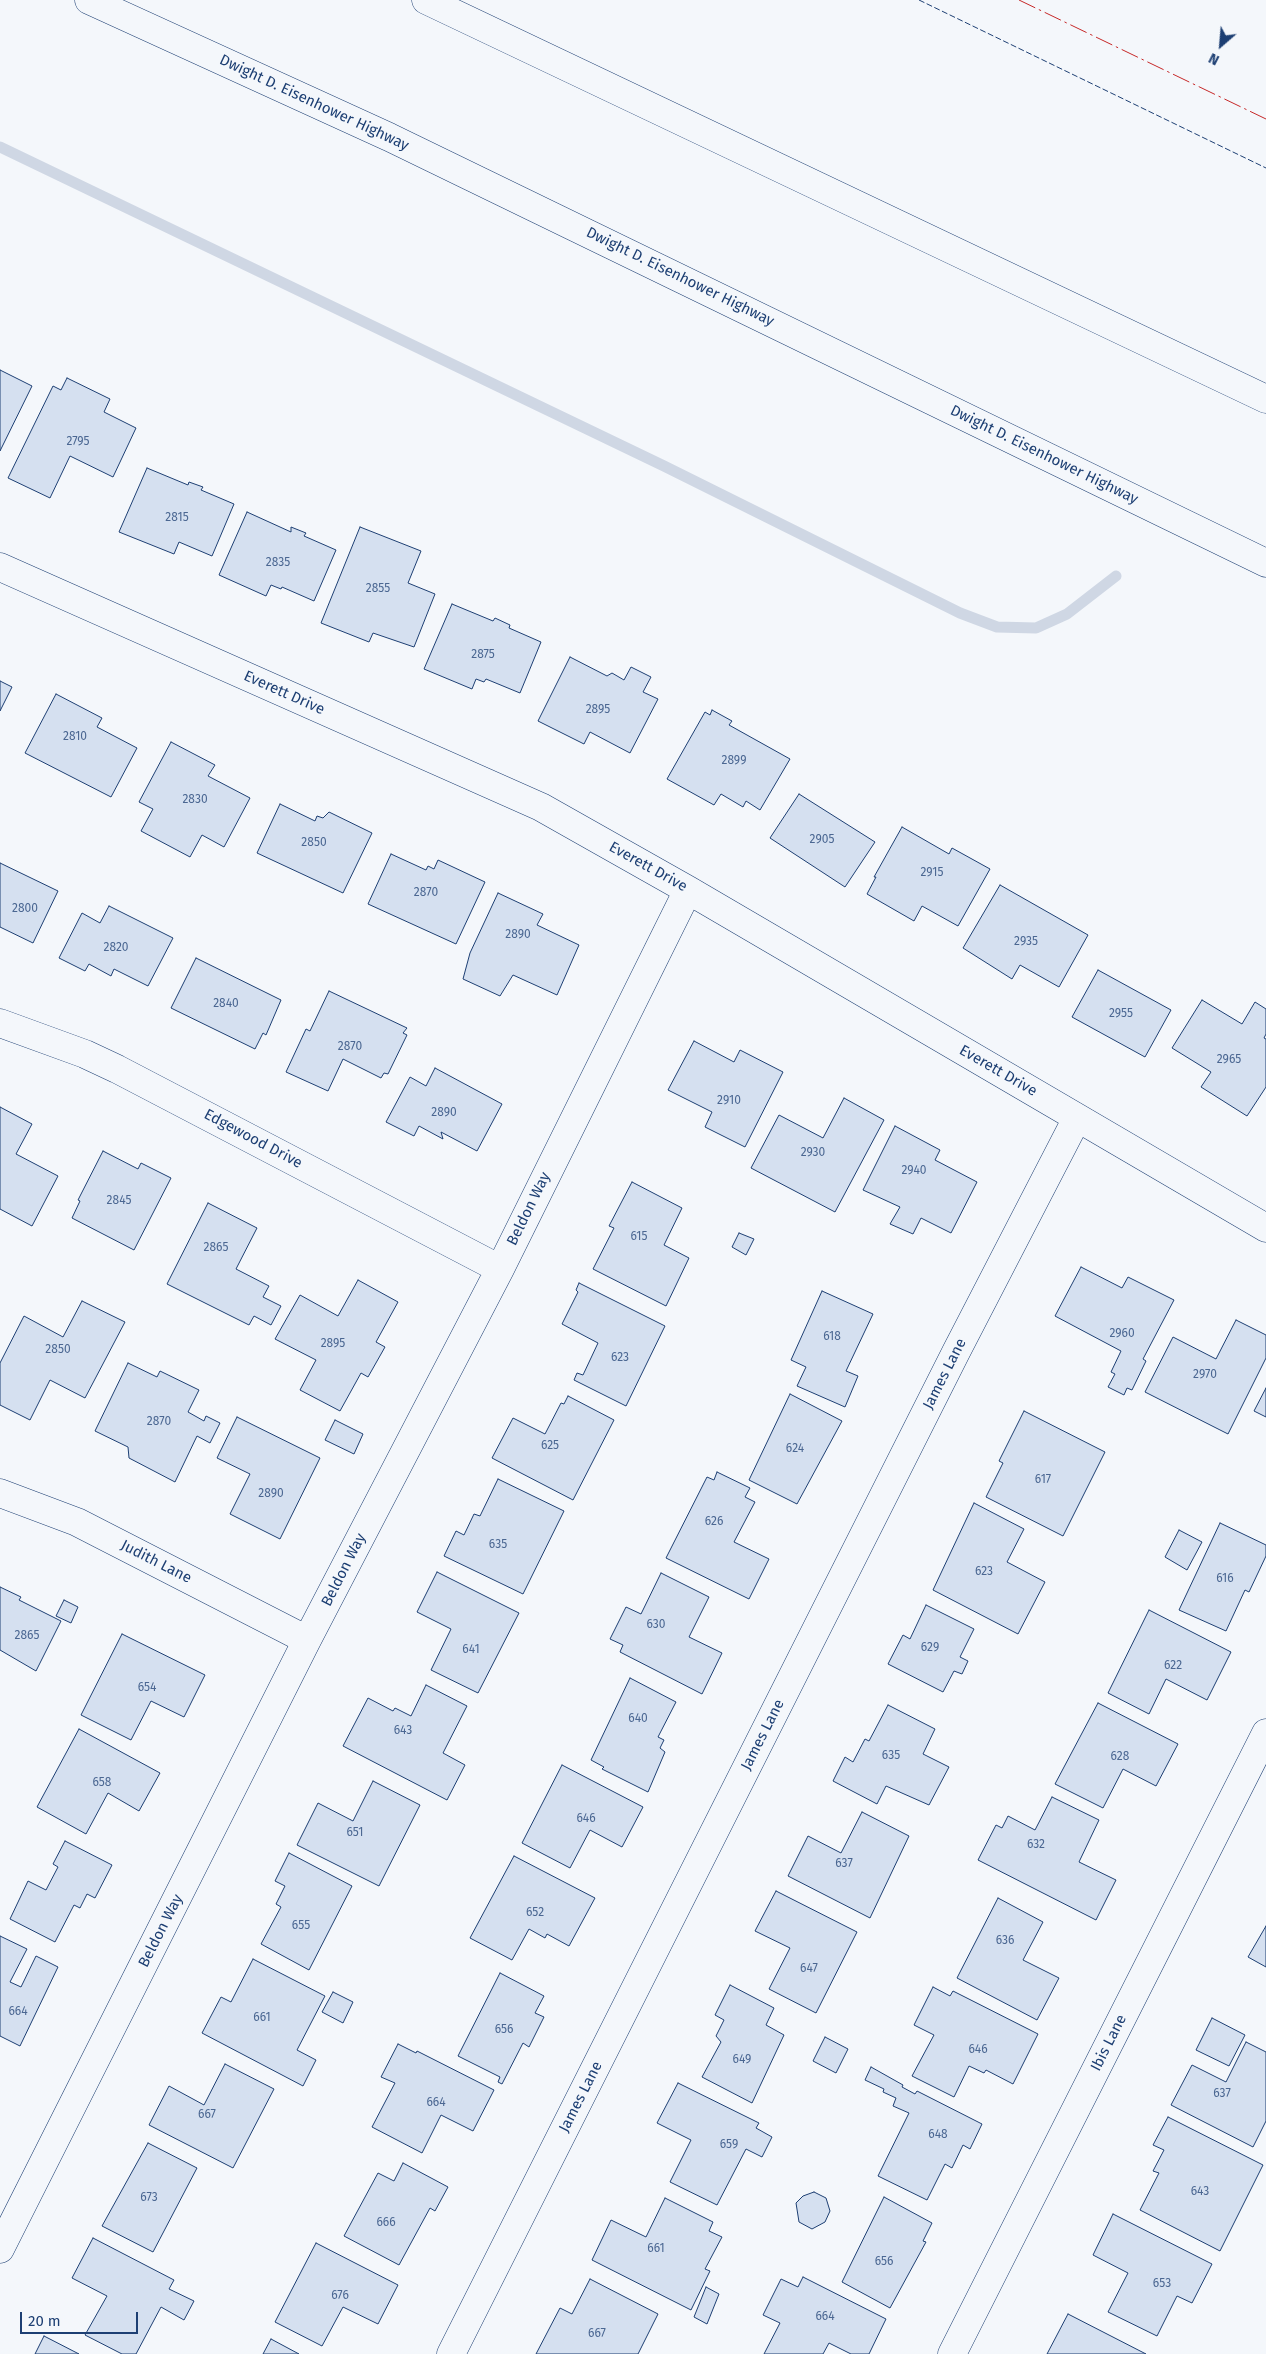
<!DOCTYPE html>
<html>
<head>
<meta charset="utf-8">
<style>
	body { margin:0 }
	#map { position:relative; width:1266px; height:2354px; overflow:hidden; background:#f4f7fb; font-family:"Fira Sans",sans-serif }
	canvas { display:block }
	.north { position:absolute; left:1196px; top:20px; width:50px; height:50px; -webkit-text-stroke:4px #f4f7fb; paint-order:stroke; rotate:207deg; font-size:14px; font-weight:700; line-height:20px; text-align:center; color:#1d3f73 }
	.north::after { content:''; display:block; margin:auto; width:18px; height:22px; background:#1d3f73; clip-path:polygon(50% 0,100% 100%,50% 72%,0 100%) }
	.scale { position:absolute; left:20px; top:2312px; width:118px; height:22px; box-sizing:border-box; border:2px solid #1d3f73; border-top:0; padding-left:6px; font-size:15px; line-height:18px; white-space:nowrap; color:#1d3f73; -webkit-text-stroke:4px #f4f7fb; paint-order:stroke }
</style>
</head>
<body>
<div id="map">
<canvas width="1266" height="2354"></canvas>
<div class="north">N</div>
<div class="scale">20 m</div>
</div>
<script>
const context = document.querySelector('canvas').getContext('2d');
context.lineJoin = 'round';
const toPath = rows => new Path2D(rows.map(r => 'M' + r).join(''));
function trace(path, color, width, dash) { context.strokeStyle = color; context.lineWidth = width; context.lineCap = dash ? 'butt' : 'round'; context.setLineDash(dash || []); context.stroke(path); }
function fillPath(path, color) { context.fillStyle = color; context.fill(path, 'evenodd'); }
function write(font, color, halo, rows, align = 'center') {
  context.font = font + ' "Fira Sans",sans-serif'; context.lineWidth = 4; context.setLineDash([]); context.textBaseline = 'middle'; context.strokeStyle = halo; context.fillStyle = color; for (const [text, x, y, turn = 0] of rows) {
    context.save(); context.translate(x, y); context.rotate((+turn || 0) * Math.PI / 180); context.textAlign = isNaN(turn) ? turn : align; if (halo) context.strokeText(text, 0, 0); context.fillText(text, 0, 0); context.restore();
  }
}
trace(toPath([
	[0,147,664,466,960,613,997,627,1036,628,1067,614,1116,576]
]), '#cfd7e4', 11);
const building = toPath([
	[0,370,32,386,0,451,0,370],
	[67,378,110,399,104,412,136,428,113,477,70,456,50,498,8,478,53,386,61,390,67,378],
	[147,468,188,485,189,482,203,487,201,490,234,504,212,556,179,542,174,554,119,532,147,468],
	[247,512,291,532,291,527,306,533,304,536,336,550,314,601,282,587,281,589,271,585,266,596,219,575,247,512],
	[360,527,421,551,408,583,435,594,414,647,373,633,369,642,321,623,360,527],
	[452,604,493,621,495,618,510,625,509,628,541,642,520,693,486,679,484,682,476,679,472,689,424,669,452,604],
	[570,657,607,676,612,673,624,680,631,667,651,677,643,692,658,699,630,753,590,732,584,744,538,721,570,657],
	[0,681,12,687,0,711,0,681],
	[56,694,102,718,97,727,137,748,111,797,25,753,56,694],
	[712,710,732,721,729,725,790,759,760,810,746,801,743,807,721,794,714,805,667,779,705,712,710,715,712,710],
	[171,742,215,765,208,776,250,798,224,847,202,835,190,857,141,831,153,809,139,802,171,742],
	[799,794,875,842,845,887,770,838,799,794],
	[280,804,315,821,317,816,323,818,329,812,372,833,343,893,257,853,280,804],
	[902,827,949,854,952,848,990,869,958,926,922,906,914,921,867,894,876,877,874,877,902,827],
	[391,854,426,870,428,866,434,869,438,860,485,882,456,944,368,904,391,854],
	[0,863,58,891,33,943,0,927,0,863],
	[1000,885,1088,935,1059,987,1020,965,1012,979,963,948,1000,885],
	[498,893,543,914,537,925,579,945,557,995,513,975,500,996,463,979,470,953,498,893],
	[109,906,173,938,148,986,114,969,111,976,89,964,85,971,59,958,82,913,100,923,109,906],
	[196,958,281,1000,266,1035,263,1033,255,1049,171,1008,196,958],
	[1098,970,1171,1010,1145,1057,1072,1017,1098,970],
	[329,991,407,1028,403,1033,407,1035,388,1074,384,1073,381,1078,343,1059,328,1091,286,1072,306,1029,310,1031,329,991],
	[1202,1000,1242,1024,1255,1002,1266,1009,1266,1034,1264,1038,1266,1039,1266,1087,1247,1116,1201,1087,1211,1072,1172,1048,1202,1000],
	[694,1041,734,1062,740,1050,783,1072,745,1147,705,1127,712,1112,668,1090,694,1041],
	[435,1068,502,1104,477,1151,441,1132,443,1139,419,1126,414,1136,386,1122,410,1077,426,1086,435,1068],
	[844,1098,884,1120,835,1212,751,1168,779,1115,823,1138,844,1098],
	[0,1107,32,1124,16,1154,58,1176,32,1226,0,1209,0,1107],
	[895,1126,940,1150,935,1160,977,1182,951,1233,921,1218,913,1234,890,1224,900,1207,863,1190,895,1126],
	[103,1151,138,1169,141,1163,171,1178,134,1250,72,1218,80,1201,78,1200,103,1151],
	[632,1182,682,1208,664,1245,689,1258,666,1306,593,1269,614,1228,609,1226,632,1182],
	[208,1203,257,1228,236,1269,269,1286,263,1297,281,1306,271,1325,254,1316,249,1325,167,1284,208,1203],
	[739,1233,754,1239,746,1255,732,1247,739,1233],
	[1081,1267,1122,1288,1128,1277,1174,1300,1143,1359,1146,1361,1132,1390,1127,1388,1124,1395,1108,1387,1115,1374,1111,1372,1121,1351,1055,1316,1081,1267],
	[358,1280,398,1302,376,1342,385,1347,368,1377,361,1373,340,1411,300,1390,316,1360,275,1339,300,1295,338,1316,358,1280],
	[579,1283,665,1326,626,1406,574,1380,577,1373,583,1375,598,1343,562,1324,578,1292,576,1290,579,1283],
	[822,1291,873,1314,846,1371,858,1376,845,1407,797,1386,806,1367,791,1360,822,1291],
	[82,1301,125,1322,85,1398,50,1380,30,1420,0,1405,0,1363,24,1316,63,1337,82,1301],
	[1236,1320,1266,1335,1266,1358,1228,1434,1145,1392,1173,1337,1216,1359,1236,1320],
	[128,1363,157,1377,160,1371,199,1390,188,1412,204,1421,206,1416,220,1423,210,1443,197,1436,175,1482,129,1458,128,1447,95,1431,128,1363],
	[1266,1388,1266,1417,1254,1411,1266,1388],
	[790,1394,842,1421,797,1504,749,1480,790,1394],
	[568,1396,614,1420,573,1500,492,1458,513,1418,545,1434,561,1403,564,1404,568,1396],
	[1024,1411,1105,1452,1063,1536,986,1497,1003,1463,999,1461,1024,1411],
	[237,1417,320,1458,280,1539,230,1514,250,1474,217,1458,237,1417],
	[335,1420,363,1434,354,1454,325,1440,335,1420],
	[717,1472,750,1488,745,1497,755,1502,734,1542,769,1559,749,1599,666,1558,707,1477,714,1480,717,1472],
	[498,1479,564,1511,523,1594,444,1556,456,1531,464,1535,474,1514,480,1516,498,1479],
	[974,1503,1024,1529,1007,1562,1045,1582,1018,1634,933,1590,974,1503],
	[1220,1523,1266,1545,1266,1556,1249,1592,1245,1590,1226,1631,1179,1610,1220,1523],
	[1179,1530,1202,1542,1187,1570,1165,1557,1179,1530],
	[437,1572,519,1613,478,1693,431,1670,451,1629,417,1612,437,1572],
	[661,1573,709,1597,689,1637,722,1653,702,1694,620,1652,623,1645,610,1639,626,1607,641,1614,661,1573],
	[0,1587,21,1597,19,1600,61,1621,36,1671,0,1650,0,1587],
	[64,1600,78,1607,71,1623,56,1616,64,1600],
	[926,1605,974,1629,960,1657,968,1661,962,1674,954,1671,943,1692,888,1664,903,1635,910,1639,926,1605],
	[1149,1610,1231,1652,1207,1700,1166,1679,1149,1714,1108,1693,1149,1610],
	[122,1634,205,1675,184,1717,151,1701,131,1740,81,1715,122,1634],
	[630,1678,676,1702,658,1737,664,1740,660,1748,665,1752,648,1792,602,1769,604,1767,591,1760,630,1678],
	[426,1685,467,1706,443,1753,465,1765,447,1800,343,1746,368,1698,393,1711,395,1708,411,1716,426,1685],
	[1098,1703,1178,1744,1156,1786,1123,1769,1103,1808,1055,1784,1098,1703],
	[888,1705,935,1729,923,1754,949,1767,929,1805,886,1786,877,1804,833,1781,845,1757,853,1762,865,1739,869,1741,888,1705],
	[79,1729,160,1773,139,1811,108,1793,86,1834,37,1807,79,1729],
	[562,1765,643,1807,622,1847,590,1830,570,1868,522,1843,562,1765],
	[373,1781,420,1805,379,1886,297,1845,318,1803,353,1821,373,1781],
	[1052,1797,1099,1820,1079,1862,1116,1880,1096,1920,978,1860,996,1825,1002,1828,1008,1816,1035,1830,1052,1797],
	[862,1812,909,1836,870,1918,788,1876,808,1836,841,1853,862,1812],
	[65,1841,112,1865,95,1898,87,1894,80,1908,74,1905,55,1942,10,1919,28,1881,46,1890,58,1867,53,1864,65,1841],
	[289,1853,352,1886,309,1970,261,1944,281,1907,276,1904,285,1886,275,1881,289,1853],
	[514,1856,595,1898,569,1946,547,1934,545,1938,529,1929,512,1960,470,1938,514,1856],
	[776,1891,857,1932,816,2013,769,1989,790,1948,755,1931,776,1891],
	[998,1898,1043,1922,1023,1960,1059,1978,1037,2020,957,1978,998,1898],
	[1266,1926,1266,1967,1248,1957,1266,1926],
	[0,1936,27,1949,10,1982,21,1987,36,1956,58,1967,20,2046,0,2036,0,1936],
	[253,1959,325,1996,297,2050,316,2060,303,2086,202,2033,221,1997,231,2002,253,1959],
	[500,1973,544,1996,535,2013,544,2017,529,2047,523,2043,502,2084,498,2082,500,2077,458,2056,500,1973],
	[730,1985,774,2008,766,2025,784,2035,752,2103,702,2077,721,2042,716,2036,724,2020,715,2015,730,1985],
	[933,1987,950,1996,953,1991,1038,2034,1013,2084,986,2070,984,2073,969,2066,954,2097,912,2076,934,2035,914,2025,933,1987],
	[333,1992,353,2002,343,2023,322,2012,333,1992],
	[1212,2018,1245,2035,1229,2066,1196,2050,1212,2018],
	[825,2037,848,2049,836,2073,813,2061,825,2037],
	[1246,2042,1266,2052,1266,2121,1253,2147,1171,2105,1192,2065,1226,2082,1246,2042],
	[398,2044,416,2053,417,2051,494,2090,473,2131,441,2115,422,2153,372,2127,395,2083,381,2077,398,2044],
	[225,2064,274,2089,233,2168,149,2125,169,2086,204,2105,225,2064],
	[871,2067,903,2085,902,2087,915,2094,917,2091,982,2124,970,2149,963,2145,952,2168,945,2164,927,2200,878,2176,909,2113,893,2106,896,2098,883,2092,884,2089,865,2080,871,2067],
	[678,2083,759,2123,756,2128,772,2137,762,2157,746,2149,717,2205,670,2182,691,2140,657,2123,678,2083],
	[1168,2117,1263,2165,1220,2251,1140,2210,1159,2173,1153,2171,1164,2150,1153,2145,1168,2117],
	[148,2143,197,2168,153,2252,102,2226,148,2143],
	[403,2163,448,2187,435,2211,430,2208,399,2265,344,2236,378,2173,394,2181,403,2163],
	[814,2192,826,2198,830,2211,825,2222,812,2229,799,2222,796,2203,803,2196,814,2192],
	[884,2197,932,2223,923,2241,926,2242,890,2308,842,2282,884,2197],
	[665,2198,713,2222,709,2231,722,2237,705,2269,710,2271,691,2310,592,2260,611,2220,646,2237,665,2198],
	[1113,2214,1212,2264,1192,2303,1177,2296,1157,2336,1108,2312,1128,2273,1093,2255,1113,2214],
	[93,2238,174,2280,169,2289,194,2301,184,2320,161,2307,136,2354,122,2354,85,2335,107,2296,72,2278,93,2238],
	[316,2243,398,2285,378,2324,343,2307,322,2346,275,2322,316,2243],
	[803,2277,886,2319,869,2354,851,2354,829,2343,823,2354,764,2354,780,2323,763,2315,781,2279,798,2287,803,2277],
	[590,2279,658,2314,638,2354,536,2354,560,2308,572,2314,590,2279],
	[706,2287,719,2294,707,2324,694,2317,706,2287],
	[1068,2314,1146,2354,1047,2354,1068,2314],
	[44,2336,79,2354,35,2354,44,2336],
	[271,2339,299,2354,263,2354,271,2339]
]);
fillPath(building, '#d5e0f0');
trace(building, '#1d3f73', 1);
const minor = toPath([
	[0,567,541,807,688,890,1266,1228],
	[0,1023,85,1054,117,1069,500,1269],
	[0,1493,77,1522,307,1640],
	[0,2249,307,1640,500,1269,688,890],
	[451,2354,956,1352,1077,1118],
	[952,2354,1266,1733]
]);
const motorway = toPath([
	[89,0,389,137,1266,563],
	[426,0,1266,399]
]);
trace(minor, '#1d3f73', 29);
trace(motorway, '#1d3f73', 29);
trace(minor, '#f4f7fb', 28);
trace(motorway, '#f4f7fb', 28);
trace(toPath([
	[919,0,1266,168]
]), '#1d3f73', 1, [6, 2.5]);
trace(toPath([
	[1019,0,1266,119]
]), '#c62828', 1, [18, 4, 2.5, 4]);
write('12px', '#4b6792', null, [
	["2795",78,442],
	["2815",177,518],
	["2835",278,563],
	["2855",378,589],
	["2875",483,655],
	["2895",598,710],
	["2810",75,737],
	["2899",734,761],
	["2830",195,800],
	["2905",822,840],
	["2850",314,843],
	["2915",932,873],
	["2870",426,893],
	["2800",25,909],
	["2890",518,935],
	["2935",1026,942],
	["2820",116,948],
	["2840",226,1004],
	["2955",1121,1014],
	["2870",350,1047],
	["2965",1229,1060],
	["2910",729,1101],
	["2890",444,1113],
	["2930",813,1153],
	["2940",914,1171],
	["2845",119,1201],
	["615",639,1237],
	["2865",216,1248],
	["2960",1122,1334],
	["618",832,1337],
	["2895",333,1344],
	["2850",58,1350],
	["623",620,1358],
	["2970",1205,1375],
	["2870",159,1422],
	["625",550,1446],
	["624",795,1449],
	["617",1043,1480],
	["2890",271,1494],
	["626",714,1522],
	["635",498,1545],
	["623",984,1572],
	["616",1225,1579],
	["630",656,1625],
	["2865",27,1636],
	["629",930,1648],
	["641",471,1650],
	["622",1173,1666],
	["654",147,1688],
	["640",638,1719],
	["643",403,1731],
	["635",891,1756],
	["628",1120,1757],
	["658",102,1783],
	["646",586,1819],
	["651",355,1833],
	["632",1036,1845],
	["637",844,1864],
	["652",535,1913],
	["655",301,1926],
	["636",1005,1941],
	["647",809,1969],
	["664",18,2012],
	["661",262,2018],
	["656",504,2030],
	["646",978,2050],
	["649",742,2060],
	["637",1222,2094],
	["664",436,2103],
	["667",207,2115],
	["648",938,2135],
	["659",729,2145],
	["643",1200,2192],
	["673",149,2198],
	["666",386,2223],
	["661",656,2249],
	["656",884,2262],
	["653",1162,2284],
	["676",340,2296],
	["664",825,2317],
	["667",597,2334]
]);
write('15px', '#1d3f73', '#f4f7fb', [
	["Dwight D. Eisenhower Highway",314,103,25],
	["Dwight D. Eisenhower Highway",680,277,26],
	["Dwight D. Eisenhower Highway",1044,455,26],
	["Everett Drive",284,693,24],
	["Everett Drive",648,867,29],
	["Everett Drive",998,1071,30],
	["Edgewood Drive",253,1139,28],
	["Beldon Way",529,1209,-64],
	["James Lane",945,1374,-63],
	["Judith Lane",156,1562,27],
	["Beldon Way",344,1570,-63],
	["James Lane",763,1735,-63],
	["Beldon Way",161,1931,-63],
	["Ibis Lane",1109,2043,-63],
	["James Lane",581,2097,-63]
]);
</script>
</body>
</html>
